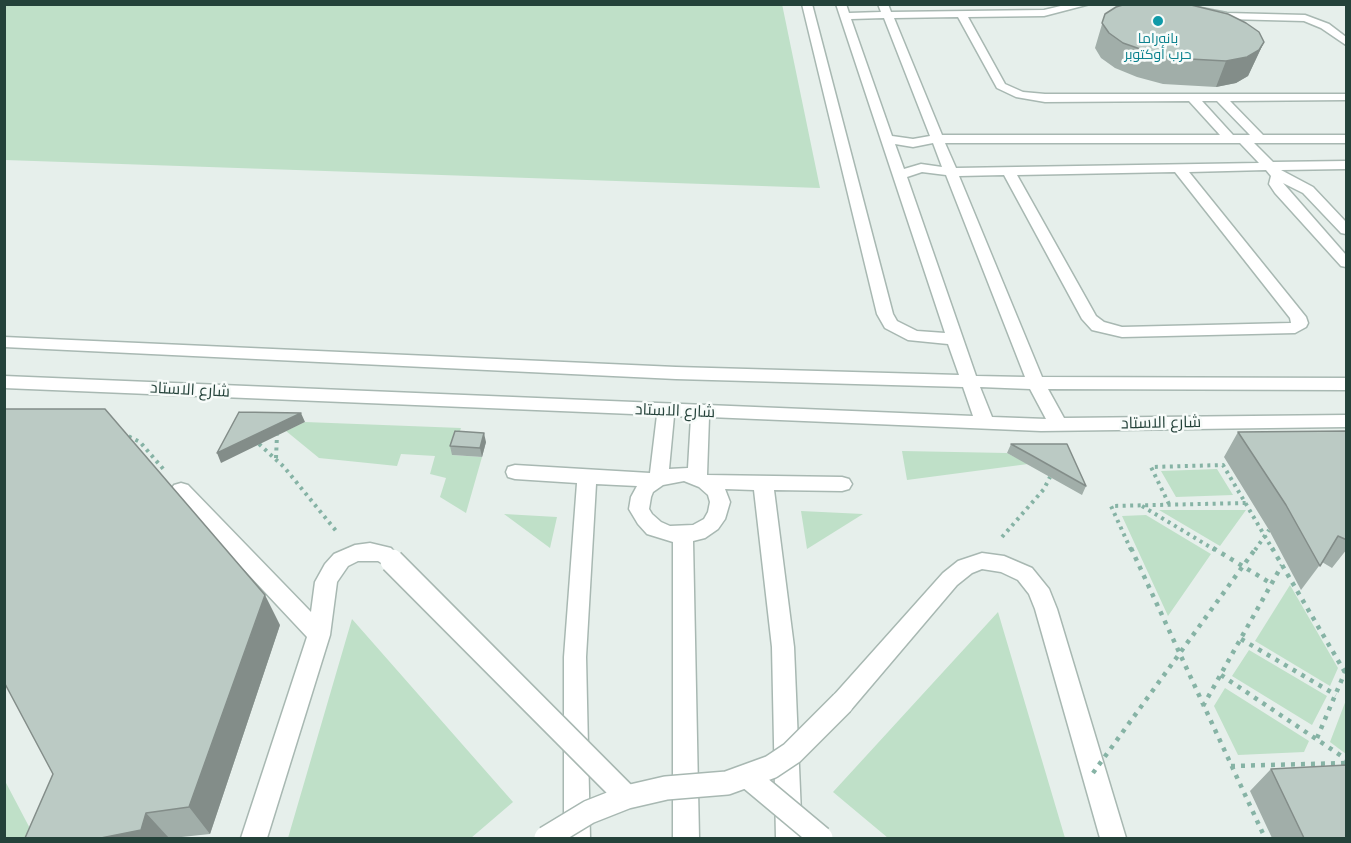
<!DOCTYPE html>
<html>
<head>
<meta charset="utf-8">
<style>
	body { margin:0 }
	#map { position:relative; width:1351px; height:843px; overflow:hidden; background:#e6efeb; font-family:Montserrat,sans-serif }
	canvas { display:block }
	.frame { position:absolute; inset:0; border:6px solid #24423a; pointer-events:none }
</style>
</head>
<body>
<div id="map">
<canvas width="1351" height="843"></canvas>
<div class="frame"></div>
</div>
<script>
const context = document.querySelector('canvas').getContext('2d');
context.lineJoin = 'round';
function fillPath(path, color) { context.fillStyle = color; context.fill(path, 'evenodd'); }
const toPath = rows => new Path2D(rows.map(r => 'M' + r).join(''));
function trace(path, color, width, dash) { context.strokeStyle = color; context.lineWidth = width; context.lineCap = dash ? 'butt' : 'round'; context.setLineDash(dash || []); context.stroke(path); }
function write(font, color, halo, rows, align = 'center') {
  context.font = font + ' Montserrat,Cairo,sans-serif'; context.lineWidth = 5; context.setLineDash([]); context.textBaseline = 'middle'; context.strokeStyle = halo; context.fillStyle = color; for (const [text, x, y, turn = 0] of rows) {
    context.save(); context.translate(x, y); context.rotate((+turn || 0) * Math.PI / 180); context.textAlign = isNaN(turn) ? turn : align; if (halo) context.strokeText(text, 0, 0); context.fillText(text, 0, 0); context.restore();
  }
}
fillPath(toPath([
	[782,4,820,188,5,160,5,5],
	[305,422,461,428,452,455,482,457,466,513,440,497,446,478,430,474,435,456,401,454,397,466,319,458,286,431],
	[902,451,1007,453,1028,464,907,480],
	[1217,469,1233,495,1176,497,1161,471],
	[1159,510,1246,510,1220,546],
	[801,511,863,514,807,549],
	[504,514,557,517,550,548],
	[1146,515,1211,554,1168,616,1122,516],
	[1290,585,1338,668,1330,686,1255,641],
	[998,612,1065,838,888,838,833,792],
	[352,619,513,802,471,838,288,838],
	[1249,650,1327,696,1312,725,1232,676],
	[1225,688,1309,741,1304,752,1238,755,1214,706],
	[1346,700,1346,754,1330,742],
	[5,781,35,838,5,838]
]), '#bfe0c8');
const minor = toPath([
	[802,4,812,4,893,314,897,321,917,331,945,333,836,4,846,4,849,13,881,12,878,4,888,4,891,12,1044,10,1069,4,1090,4,1044,16,968,17,1005,84,1023,92,1045,94,1346,94,1346,100,1230,101,1263,135,1346,135,1346,143,1254,143,1273,162,1346,161,1346,169,1281,170,1313,187,1346,222,1346,234,1341,233,1303,193,1283,183,1346,255,1346,267,1341,266,1275,193,1269,184,1271,176,1266,170,1189,172,1306,317,1308,323,1306,327,1295,333,1122,337,1092,330,1082,319,1004,175,959,176,1042,377,1346,378,1346,390,1048,389,1064,418,1346,415,1346,427,1041,431,709,417,707,475,842,477,849,479,852,484,849,489,842,491,774,490,794,647,802,838,776,838,772,647,754,490,725,489,730,502,725,519,718,529,705,538,693,541,699,838,673,838,673,542,647,534,638,524,629,509,631,497,637,486,596,484,586,657,590,838,564,838,564,657,577,483,515,479,508,477,506,472,508,467,515,465,650,473,657,415,4,388,4,376,973,416,963,387,676,379,4,347,4,337,676,367,959,375,948,344,908,340,885,328,877,314,802,4],
	[958,17,997,88,1016,97,1045,102,1189,101,1220,135,942,135,894,18,958,17],
	[884,18,930,136,913,139,892,136,851,19,884,18],
	[1202,101,1217,101,1250,135,1233,135,1202,101],
	[933,143,942,167,921,164,904,169,895,144,913,147,933,143],
	[945,143,1240,143,1259,163,956,168,945,143],
	[922,172,946,175,1025,377,976,376,907,177,922,172],
	[1175,172,1290,318,1291,323,1122,327,1104,322,1096,316,1017,175,1175,172],
	[980,387,1030,389,1046,419,992,417,980,387],
	[674,416,691,417,688,468,669,469,674,416],
	[684,481,699,487,708,495,710,502,708,512,704,519,693,525,670,526,661,522,652,514,649,509,651,497,653,492,663,485,684,481],
	[1157,4,1181,4,1227,13,1305,15,1329,24,1346,37,1346,45,1321,28,1304,21,1227,19,1157,4],
	[181,483,188,485,311,612,315,582,325,564,334,554,355,545,370,543,391,548,402,561,399,567,392,569,378,561,358,561,348,566,337,582,330,635,267,838,241,838,307,637,174,495,171,490,174,485,181,483],
	[982,553,1004,556,1032,568,1049,589,1057,609,1126,838,1100,838,1035,609,1029,594,1018,580,1001,572,982,569,972,573,957,585,850,711,842,714,834,711,830,703,834,695,943,573,958,561,982,553]
]);
trace(minor, '#a8b8b2', 3);
trace(toPath([
	[122,433,140,442,165,471],
	[259,444,284,467,337,532],
	[276,458,277,435],
	[1169,504,1151,467,1223,465,1273,550],
	[1142,506,1215,550],
	[1002,537,1044,489,1050,477],
	[1131,550,1111,506,1246,503]
]), '#86b3a5', 4, [3, 4.5]);
trace(toPath([
	[1131,548,1265,838],
	[1213,548,1272,584],
	[1272,548,1346,674],
	[1241,639,1336,695],
	[1221,675,1346,759],
	[1203,706,1282,565],
	[1317,738,1345,672],
	[1231,766,1346,763]
]), '#86b3a5', 4.5, [4, 6]);
fillPath(minor, '#fff');
const minorBridge = toPath([
	[392,561,627,797],
	[748,777,821,838],
	[546,838,589,812,627,797,666,788,727,783,771,767,792,753,842,703]
]);
trace(minorBridge, '#a8b8b2', 26, []);
trace(toPath([
	[1255,550,1269,530]
]), '#86b3a5', 4, [3, 4.5]);
trace(toPath([
	[1093,773,1256,548]
]), '#86b3a5', 4.5, [4, 6]);
trace(minorBridge, '#fff', 23);
fillPath(toPath([
	[1105,14,1264,42,1248,76,1236,83,1216,87,1163,84,1137,77,1115,68,1101,58,1095,48],
	[1347,431,1347,549,1332,568,1322,562,1301,590,1269,530,1224,457,1238,432],
	[486,442,482,457,452,455,450,446],
	[1011,444,1086,486,1082,495,1007,453],
	[280,625,210,834,172,838,25,838],
	[1271,769,1347,838,1272,838,1250,791]
]), '#a1aea9');
fillPath(toPath([
	[1264,42,1248,76,1236,83,1216,87,1226,61],
	[301,413,305,422,221,463,217,453],
	[484,433,486,442,482,457,480,448],
	[265,595,280,625,210,834,189,807],
	[146,813,169,838,101,838]
]), '#838d89');
const building = toPath([
	[1126,4,1187,4,1228,14,1246,23,1259,32,1264,42,1259,50,1247,57,1226,61,1172,58,1146,51,1123,43,1109,33,1102,23,1105,14,1116,7,1126,4],
	[4,409,105,409,265,595,189,807,146,813,141,830,101,838,25,838,53,774,4,682,4,409],
	[239,412,301,413,217,453,239,412],
	[455,431,484,433,480,448,450,446,455,431],
	[1347,431,1347,540,1338,536,1320,566,1286,505,1238,432,1347,431],
	[1011,444,1067,444,1086,486,1031,455,1011,444],
	[1347,765,1347,838,1304,838,1271,769,1347,765]
]);
fillPath(building, '#bbcac4');
trace(building, '#838d89', 1.5);
for (const [x, y, r, color] of [
	[1158,21,6,"#0f9aa8"]
]) { const dot = new Path2D(); dot.arc(x, y, r, 0, 2 * Math.PI); context.fillStyle = color; context.fill(dot); trace(dot, '#f7fbf9', 2); }
write('14px', '#0d838f', '#f7fbf9', [
	["بانوراما",1158,39],
	["حرب أوكتوبر",1158,55]
]);
write('16px', '#24423a', '#f7fbf9', [
	["شارع الاستاد",190,390,3],
	["شارع الاستاد",675,411,2],
	["شارع الاستاد",1161,423,-1]
]);
</script>
</body>
</html>
